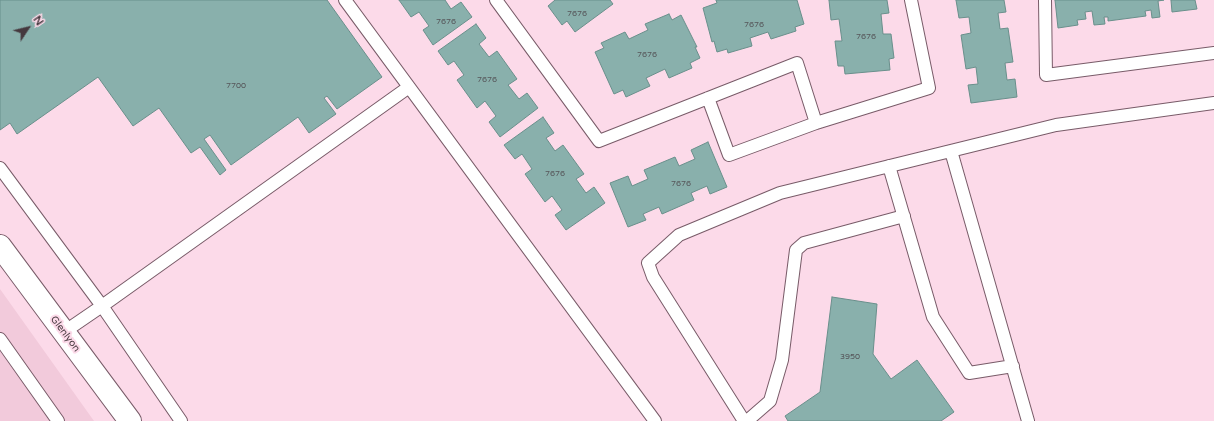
<!DOCTYPE html>
<html>
<head>
<meta charset="utf-8">
<style>
	body { margin:0 }
	#map { position:relative; width:1214px; height:421px; overflow:hidden; background:#fcdae9; font-family:"Varela Round",sans-serif }
	canvas { display:block }
	.north { position:absolute; left:8px; top:8px; width:40px; height:40px; -webkit-text-stroke:3px #fcdae9; paint-order:stroke; rotate:55deg; font-size:11px; font-weight:700; line-height:16px; text-align:center; color:#45383e }
	.north::after { content:''; display:block; margin:auto; width:14px; height:18px; background:#45383e; clip-path:polygon(50% 0,100% 100%,50% 72%,0 100%) }
</style>
</head>
<body>
<div id="map">
<canvas width="1214" height="421"></canvas>
<div class="north">N</div>
</div>
<script>
const context = document.querySelector('canvas').getContext('2d');
context.lineJoin = 'round';
function fillPath(path, color) { context.fillStyle = color; context.fill(path, 'evenodd'); }
const toPath = rows => new Path2D(rows.map(r => 'M' + r).join(''));
function trace(path, color, width, dash) { context.strokeStyle = color; context.lineWidth = width; context.lineCap = dash ? 'butt' : 'round'; context.setLineDash(dash || []); context.stroke(path); }
function write(font, color, halo, rows, align = 'center') {
  context.font = font + ' "Varela Round",sans-serif'; context.lineWidth = 4; context.setLineDash([]); context.textBaseline = 'middle'; context.strokeStyle = halo; context.fillStyle = color; for (const [text, x, y, turn = 0] of rows) {
    context.save(); context.translate(x, y); context.rotate((+turn || 0) * Math.PI / 180); context.textAlign = isNaN(turn) ? turn : align; if (halo) context.strokeText(text, 0, 0); context.fillText(text, 0, 0); context.restore();
  }
}
fillPath(toPath([
	[0,289,94,421,0,421]
]), '#f2cadb');
const building = toPath([
	[0,0,327,0,382,77,337,109,327,96,324,98,336,114,309,133,298,117,231,165,210,135,204,139,226,170,220,175,200,147,191,153,159,108,133,126,98,77,17,134,10,123,0,130,0,0],
	[399,0,445,0,451,9,461,2,472,17,433,45,423,30,429,26,419,12,411,17,399,0],
	[555,0,610,0,613,4,575,32,567,21,562,25,548,6,555,0],
	[716,0,797,0,804,24,795,27,796,31,771,39,768,32,750,38,752,46,728,53,727,49,717,52,714,41,712,42,703,8,717,3,716,0],
	[829,0,887,0,889,13,881,14,883,34,891,34,894,58,889,59,890,70,845,74,844,66,838,66,835,41,842,41,839,19,831,20,829,0],
	[956,0,1004,0,1006,12,998,13,1000,29,1008,28,1013,62,1005,63,1007,80,1015,79,1017,97,971,103,968,85,978,84,976,67,966,69,961,35,971,33,969,17,959,18,956,0],
	[1055,0,1164,0,1158,1,1160,17,1152,18,1151,10,1145,11,1146,16,1108,21,1108,17,1104,17,1105,24,1094,25,1092,11,1085,12,1086,19,1077,20,1078,25,1058,28,1055,0],
	[1171,0,1195,0,1197,9,1172,12,1171,0],
	[669,14,672,20,681,15,697,47,695,47,700,58,690,63,692,68,669,78,665,69,646,78,650,86,626,97,623,90,614,94,595,52,604,48,601,43,625,32,629,39,648,30,645,24,669,14],
	[476,24,486,38,479,44,489,57,497,51,517,79,508,85,519,99,527,93,538,108,500,137,489,122,496,116,485,101,477,108,457,80,464,75,454,61,448,65,438,51,476,24],
	[543,117,554,133,546,138,555,151,563,145,584,174,576,179,586,193,594,187,605,203,566,230,555,215,562,210,552,196,545,202,525,174,532,169,522,154,515,159,504,145,543,117],
	[708,142,727,187,710,194,707,186,691,193,694,200,662,214,659,207,643,214,646,220,628,227,610,183,628,176,632,186,648,179,644,170,675,157,679,166,695,159,691,150,708,142],
	[832,297,877,304,873,354,891,379,917,360,954,412,941,421,788,421,785,416,820,392,832,297]
]);
fillPath(building, '#89b0ac');
trace(building, '#698f8b', 1);
const lane = toPath([
	[345,0,655,421],
	[496,0,599,141,797,63,816,123,929,88,911,0],
	[1045,0,1046,75,1214,53],
	[708,98,729,155,816,123],
	[951,151,1028,421],
	[889,166,933,317,969,373,1013,366],
	[0,168,102,306,64,332],
	[0,339,58,421],
	[181,421,102,306,409,87],
	[744,421,653,277,648,263,679,235,780,193,1056,125,1214,103],
	[747,421,770,401,782,360,796,250,804,243,904,216]
]);
const street = toPath([
	[0,246,130,421]
]);
trace(lane, '#785b68', 14);
trace(street, '#785b68', 24);
trace(lane, '#fff', 12);
trace(street, '#fff', 22);
write('8px', '#56565a', null, [
	["7676",577,14],
	["7676",446,22],
	["7676",754,25],
	["7676",866,37],
	["7676",647,55],
	["7676",487,80],
	["7700",236,86],
	["7676",555,174],
	["7676",681,184],
	["3950",850,357]
]);
write('10px', '#45383e', '#fcdae9', [
	["Glenlyon",65,334,53]
]);
</script>
</body>
</html>
